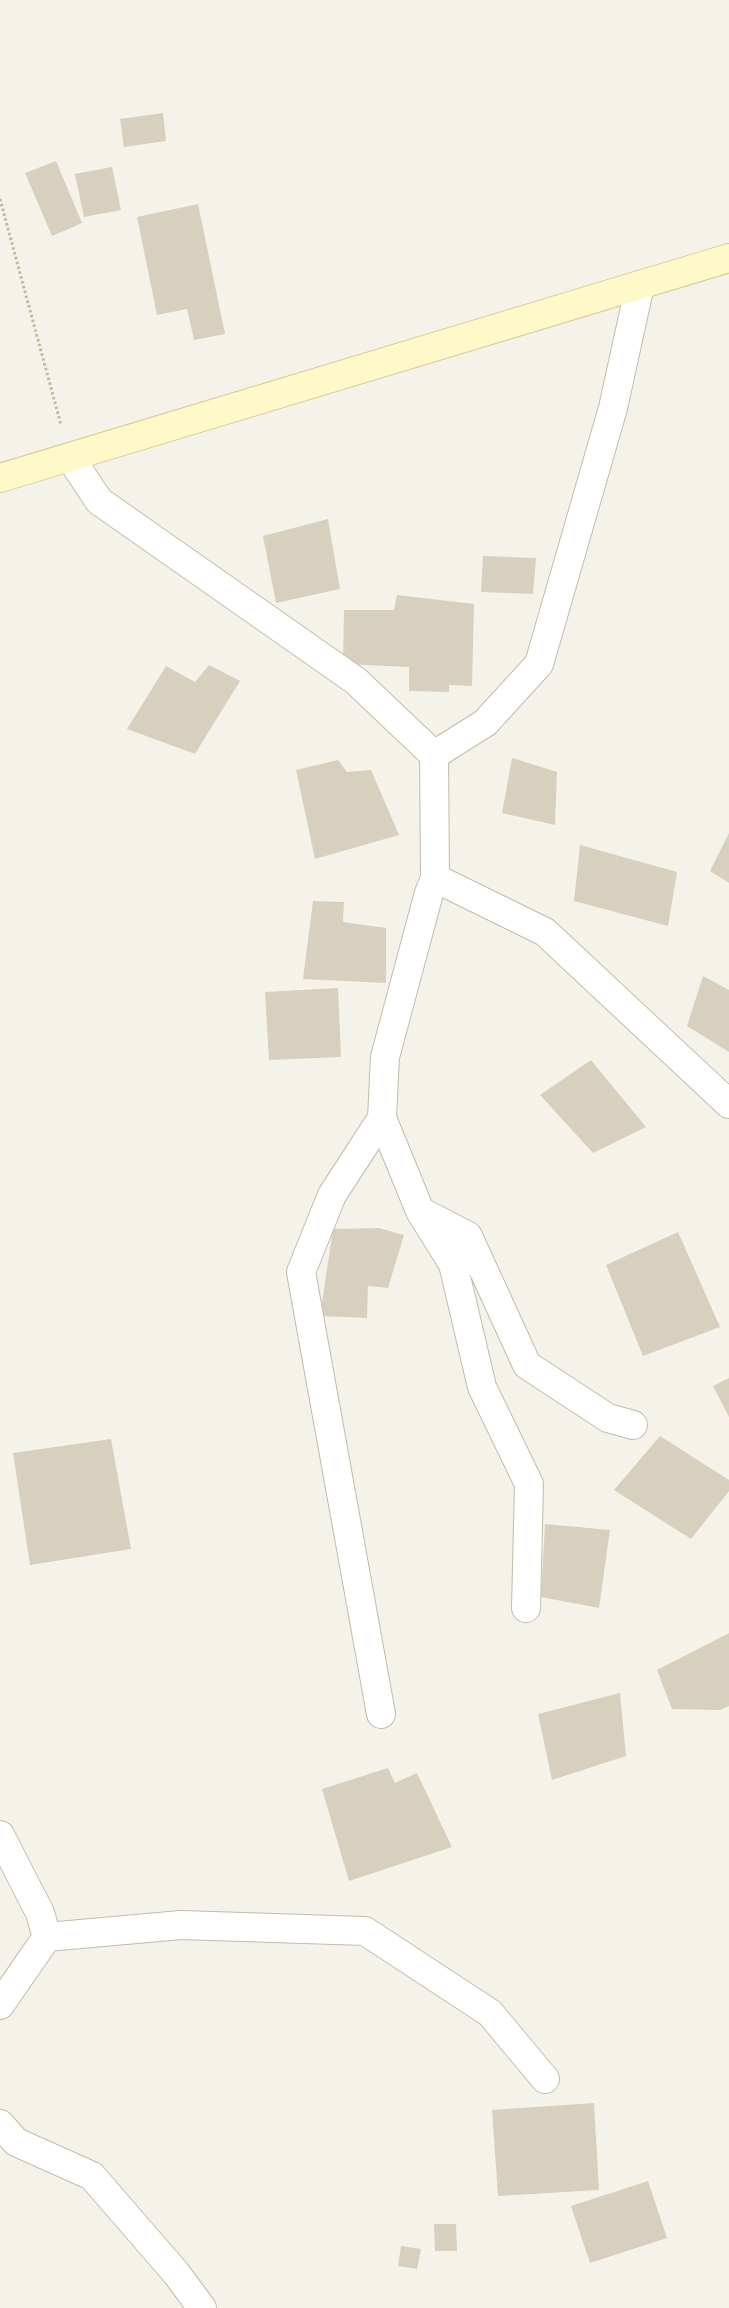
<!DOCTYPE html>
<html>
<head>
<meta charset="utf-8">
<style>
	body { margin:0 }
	canvas { display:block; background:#f5f3e9 }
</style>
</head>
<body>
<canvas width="729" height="2308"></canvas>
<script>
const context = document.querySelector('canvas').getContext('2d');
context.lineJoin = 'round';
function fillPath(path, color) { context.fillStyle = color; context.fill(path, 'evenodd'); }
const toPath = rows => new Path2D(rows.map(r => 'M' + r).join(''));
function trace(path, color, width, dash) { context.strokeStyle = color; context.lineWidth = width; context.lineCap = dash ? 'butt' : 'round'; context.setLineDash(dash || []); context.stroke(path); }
fillPath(toPath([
	[163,113,166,141,124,147,120,119],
	[56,161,82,223,52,236,25,173],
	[112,167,121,210,84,217,75,174],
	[198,204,225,334,194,340,187,309,157,315,137,217],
	[328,519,340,589,276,603,263,536],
	[483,556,536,558,533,594,481,592],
	[397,595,474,604,472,686,449,685,449,692,409,691,409,667,343,664,344,610,394,610],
	[209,665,240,681,195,754,127,729,166,666,195,682],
	[512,758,557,772,555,825,502,813],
	[338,760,347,772,371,770,399,835,315,859,296,770],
	[729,833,729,883,710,871],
	[580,845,677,872,668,926,574,901],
	[313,901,344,902,343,922,386,928,386,983,303,979],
	[703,976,729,990,729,1052,687,1026],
	[338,988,341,1057,269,1060,265,992],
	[591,1060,646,1127,593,1153,540,1095],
	[379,1228,404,1235,388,1288,368,1286,367,1318,320,1316,333,1229],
	[678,1232,720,1327,643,1356,606,1265],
	[729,1378,729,1417,713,1386],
	[660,1436,729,1480,729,1491,691,1539,614,1490],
	[111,1439,131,1549,30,1565,13,1453],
	[545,1524,610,1530,599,1608,541,1597],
	[729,1633,729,1706,720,1710,672,1709,657,1670],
	[620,1693,626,1756,552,1780,538,1714],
	[388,1768,395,1783,417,1773,452,1847,349,1881,322,1789],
	[594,2103,599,2190,498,2196,492,2110],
	[648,2181,667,2238,590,2263,571,2206],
	[434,2224,456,2224,457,2251,435,2251],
	[401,2246,421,2249,417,2269,398,2266]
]), '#d7d0be');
const street = toPath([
	[70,457,99,501,356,681,434,755,435,878,429,893,385,1057,382,1118,420,1211,453,1264,482,1387,529,1484,526,1608],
	[434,755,485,723,539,664,613,408,640,285],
	[435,878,545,932,729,1104],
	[420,1211,468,1236,527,1365,608,1418,633,1425],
	[381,1714,301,1272,332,1195,382,1118],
	[0,1835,40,1913,47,1937,0,2005],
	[47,1937,181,1925,365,1931,490,2013,545,2079],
	[0,2124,16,2142,92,2176,176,2273,202,2308]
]);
const secondary = toPath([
	[0,478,729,258]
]);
trace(street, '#c1bcab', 30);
trace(secondary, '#d6cc98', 30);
trace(toPath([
	[0,199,61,425]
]), '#c3ba9c', 3, [2.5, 2.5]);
trace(street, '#fff', 28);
trace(secondary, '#fff8c9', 28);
</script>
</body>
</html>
